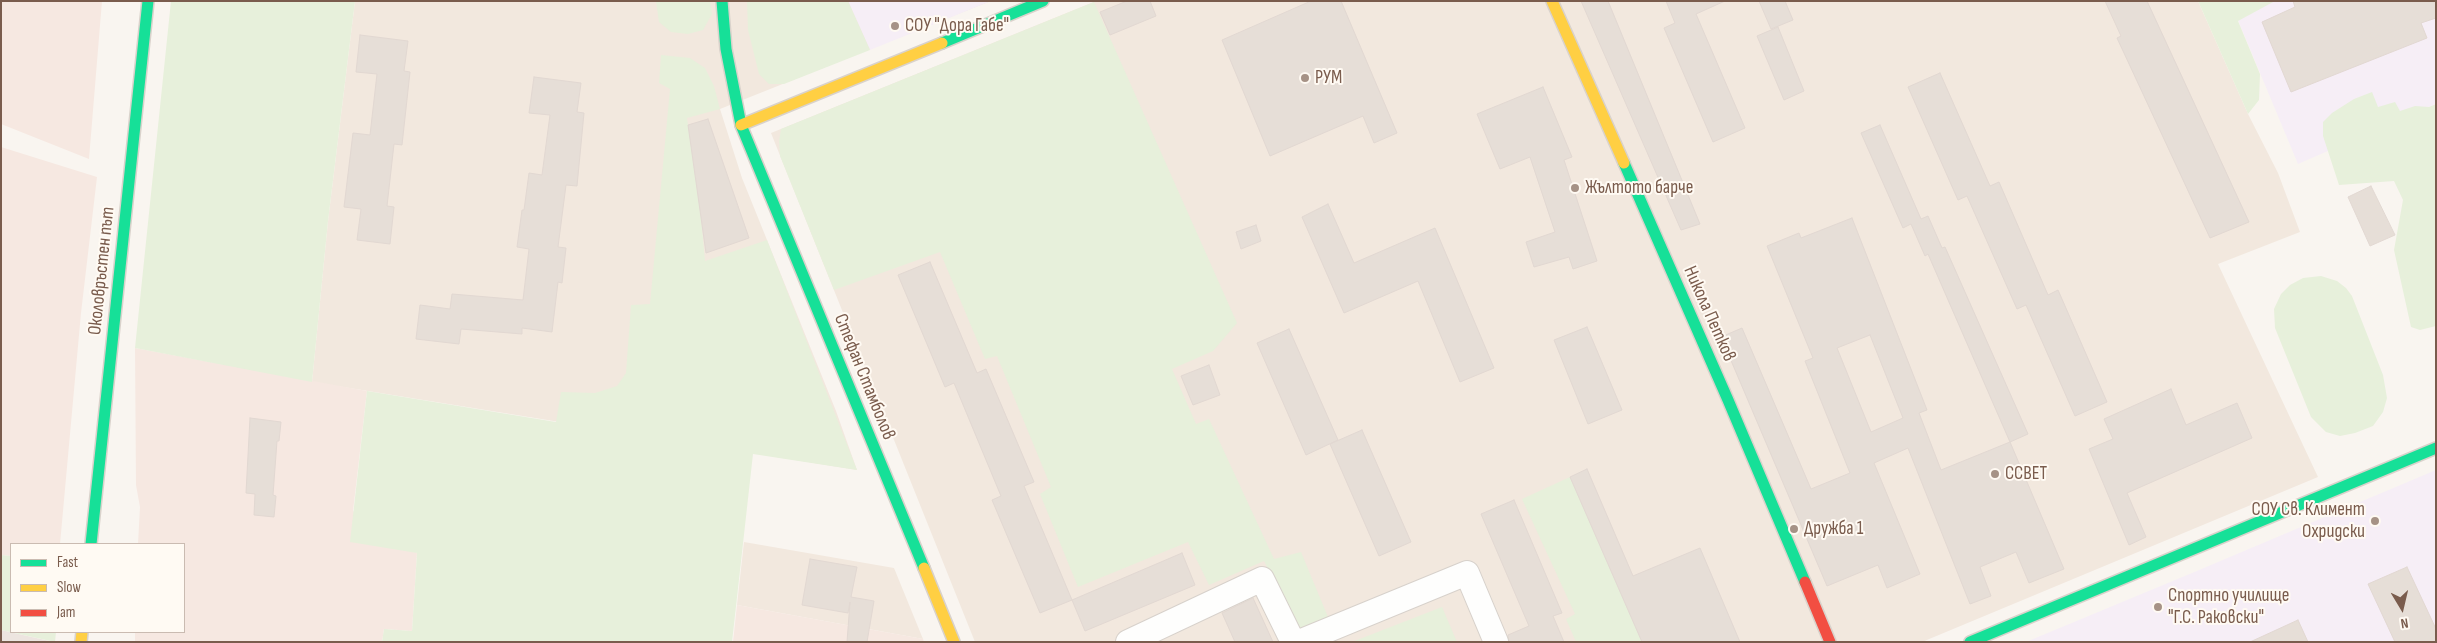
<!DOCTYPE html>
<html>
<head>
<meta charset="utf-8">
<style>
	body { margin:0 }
	#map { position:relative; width:2437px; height:643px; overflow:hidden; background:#f9f5f0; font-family:"Sofia Sans Condensed",sans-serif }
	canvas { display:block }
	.frame { position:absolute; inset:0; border:2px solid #7a5c4d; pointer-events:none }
	.legend { position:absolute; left:10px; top:543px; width:175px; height:90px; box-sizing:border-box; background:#fffaf3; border:1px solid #cabbb1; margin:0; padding:6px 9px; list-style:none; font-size:15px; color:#7a5c4d }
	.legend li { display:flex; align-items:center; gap:10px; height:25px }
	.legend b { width:25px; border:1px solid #cabbb1 }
	.north { position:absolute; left:2377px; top:583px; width:50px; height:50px; -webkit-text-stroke:4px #fffaf3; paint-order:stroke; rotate:171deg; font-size:14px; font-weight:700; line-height:20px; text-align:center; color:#7a5c4d }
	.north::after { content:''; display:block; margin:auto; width:18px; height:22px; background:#7a5c4d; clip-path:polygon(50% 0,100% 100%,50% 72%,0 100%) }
</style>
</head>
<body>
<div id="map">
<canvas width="2437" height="643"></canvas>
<div class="frame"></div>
<ul class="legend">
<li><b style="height:6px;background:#16e098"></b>Fast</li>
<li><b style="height:6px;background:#ffcf43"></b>Slow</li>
<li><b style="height:6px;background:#f24e42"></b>Jam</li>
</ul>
<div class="north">N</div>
</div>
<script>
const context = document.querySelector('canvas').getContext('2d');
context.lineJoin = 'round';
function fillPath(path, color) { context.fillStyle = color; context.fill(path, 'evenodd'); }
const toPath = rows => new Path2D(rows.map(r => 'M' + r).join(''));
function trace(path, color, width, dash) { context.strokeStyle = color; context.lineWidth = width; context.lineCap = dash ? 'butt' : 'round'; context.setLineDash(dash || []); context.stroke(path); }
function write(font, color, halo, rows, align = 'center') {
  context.font = font + ' "Sofia Sans Condensed",sans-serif'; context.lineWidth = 4; context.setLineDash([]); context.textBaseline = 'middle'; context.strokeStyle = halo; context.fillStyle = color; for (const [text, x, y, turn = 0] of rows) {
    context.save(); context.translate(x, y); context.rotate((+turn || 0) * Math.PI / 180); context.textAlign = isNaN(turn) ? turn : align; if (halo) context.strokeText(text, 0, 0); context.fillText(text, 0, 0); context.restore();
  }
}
fillPath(toPath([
	[355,1,991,1,720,109,742,178,836,411,857,470,312,382,328,221],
	[1096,1,2198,1,2248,114,2278,173,2300,232,2218,264,2318,477,1922,642,975,642,771,133],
	[744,542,894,568,923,639,737,605]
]), '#f2e8de');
fillPath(toPath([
	[1,1,102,1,89,159,1,124],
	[1,147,97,177,81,313,60,544,11,544,11,556,1,555],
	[135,348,367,391,353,511,417,553,412,631,384,629,382,642,135,642,135,632,184,632,184,544,138,544,140,507,136,485],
	[737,605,923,639,924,642,733,642]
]), '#f6e8e1');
fillPath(toPath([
	[1,630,54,642,1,642]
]), '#ede5e0');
fillPath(toPath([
	[848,1,991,1,870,50],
	[2230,1,2436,1,2436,104,2298,164],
	[2436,470,2436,642,2026,642,2192,573]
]), '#f6eef6');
fillPath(toPath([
	[171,1,355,1,328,221,312,382,135,348],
	[656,1,710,1,712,14,703,30,688,34,671,32,659,22],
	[747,1,848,1,870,50,784,84,769,84,759,74,748,30],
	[2198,1,2275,1,2238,21,2260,74,2259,100,2248,114],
	[1094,2,1237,323,1213,351,1172,369,1196,424,1209,419,1274,559,1301,552,1328,617,1299,629,1264,561,1209,585,1188,542,1078,587,1040,494,1051,487,997,356,985,359,940,252,834,290,780,156,779,141,781,129],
	[661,55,690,58,705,68,714,86,720,109,687,118,699,194,705,261,767,240,857,470,753,454,732,642,382,642,384,629,412,631,417,553,350,542,367,391,556,422,561,392,595,393,617,386,626,373,631,305,650,304,670,89,659,83],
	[2372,92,2378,107,2395,102,2400,111,2415,106,2429,107,2436,104,2436,326,2420,330,2411,327,2394,250,2403,200,2394,181,2339,185,2323,136,2323,122,2332,113,2354,99],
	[2321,276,2337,281,2346,288,2352,296,2383,375,2387,398,2383,412,2373,426,2355,433,2340,436,2326,432,2311,417,2275,328,2274,309,2281,294,2290,285,2303,278],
	[1570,477,1642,642,1576,642,1566,619,1575,614,1522,499],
	[1,555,11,556,11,632,56,632,55,642,1,630],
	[1442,607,1457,642,1352,642]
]), '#e7f0db');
const building = toPath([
	[1127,1,1150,1,1156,16,1110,35,1100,12,1127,1],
	[1311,1,1341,1,1397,133,1374,143,1363,116,1270,156,1222,40,1311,1],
	[1581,1,1608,1,1700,224,1681,230,1581,1],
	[1666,1,1725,1,1696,14,1745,128,1713,142,1664,28,1675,23,1666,1],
	[1759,1,1785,1,1793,20,1771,29,1759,1],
	[2105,1,2147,1,2249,222,2210,238,2117,38,2121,36,2105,1],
	[2293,1,2436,1,2436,18,2421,23,2427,38,2291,92,2262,22,2295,7,2293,1],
	[1778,27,1804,91,1784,100,1757,36,1778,27],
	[360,35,408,41,404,71,410,72,402,145,394,144,387,206,394,207,390,244,357,240,361,209,344,207,353,133,370,135,377,74,356,72,360,35],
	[1940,73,1990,186,1999,182,2048,295,2058,290,2107,402,2075,416,2026,305,2017,309,1967,196,1958,200,1908,87,1940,73],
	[534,77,581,83,577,112,584,113,577,186,566,185,558,247,566,248,562,283,558,282,552,332,522,328,522,334,461,329,459,344,416,339,420,305,450,309,452,294,523,300,529,249,517,247,522,210,524,210,529,173,542,175,550,115,529,113,534,77],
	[1543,87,1572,157,1564,160,1597,261,1573,269,1569,257,1534,267,1526,242,1555,232,1530,157,1500,169,1477,114,1543,87],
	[708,119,749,238,706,253,688,125,708,119],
	[1880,125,1921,219,1928,216,1942,248,1945,247,2028,434,2010,442,1928,254,1925,256,1911,224,1903,228,1861,133,1880,125],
	[2371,186,2395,235,2370,246,2348,197,2371,186],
	[1328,204,1354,263,1435,228,1494,368,1460,382,1418,281,1344,313,1302,217,1328,204],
	[1852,218,1927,410,1919,413,1941,470,2010,442,2064,569,2029,583,2016,552,1980,567,1991,596,1970,604,1908,448,1874,463,1920,574,1887,588,1878,565,1827,586,1721,337,1742,328,1811,489,1850,473,1805,361,1813,358,1767,246,1799,233,1801,238,1852,218],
	[1870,335,1903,418,1871,432,1837,348,1870,335],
	[1256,225,1261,241,1241,249,1236,232,1256,225],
	[930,262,977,373,986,369,1034,482,1024,486,1072,600,1040,613,992,500,1001,496,954,383,945,387,898,275,930,262],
	[1587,327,1622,410,1588,424,1554,340,1587,327],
	[1289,329,1338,440,1306,455,1257,343,1289,329],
	[1209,365,1220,395,1193,405,1181,376,1209,365],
	[2171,389,2186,425,2237,403,2252,438,2127,493,2146,537,2129,545,2089,449,2113,439,2104,419,2171,389],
	[250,418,281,422,279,441,277,441,273,495,276,496,274,517,254,515,255,494,246,493,250,418],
	[1362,430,1411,542,1379,556,1330,444,1362,430],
	[1587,469,1633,576,1700,548,1740,642,1642,642,1570,477,1587,469],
	[1514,500,1562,613,1553,616,1564,642,1509,642,1508,635,1529,626,1481,514,1514,500],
	[1182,553,1195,585,1085,631,1072,600,1182,553],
	[810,559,857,567,851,597,874,601,867,642,847,642,850,602,848,613,802,605,810,559],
	[2407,567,2436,629,2436,642,2395,642,2368,584,2407,567],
	[1253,598,1273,642,1235,642,1222,613,1253,598],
	[2298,620,2308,642,2250,642,2298,620]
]);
fillPath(building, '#e6ded7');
trace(building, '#e2d8d2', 1);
const street = toPath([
	[1128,642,1262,579,1293,642],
	[1299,642,1467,573,1496,642]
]);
const fast = toPath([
	[722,1,726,49,741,125,924,568],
	[942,43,1043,1],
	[1624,163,1728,400,1805,582],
	[91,544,148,1],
	[1970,642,2436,448]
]);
const slow = toPath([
	[1552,1,1624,163],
	[741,125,942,43],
	[924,568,954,642],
	[81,642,82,632]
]);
const jam = toPath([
	[1805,582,1830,642]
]);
trace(street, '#d7d1cb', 26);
trace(fast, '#d9d2cb', 14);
trace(slow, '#d9d2cb', 14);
trace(jam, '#d9d2cb', 14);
trace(street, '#fefefd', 24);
trace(fast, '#16e098', 11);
trace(slow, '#ffcf43', 11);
trace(jam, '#f24e42', 11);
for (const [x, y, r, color] of [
	[895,26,5,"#a69286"],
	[1305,78,5,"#a69286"],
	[1575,188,5,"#a69286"],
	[1995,474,5,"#a69286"],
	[2375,521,5,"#a69286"],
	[1794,529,5,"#a69286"],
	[2158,607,5,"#a69286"]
]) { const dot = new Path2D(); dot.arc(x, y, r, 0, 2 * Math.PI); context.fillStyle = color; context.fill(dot); trace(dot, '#fffaf3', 2); }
write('19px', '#7a5c4d', '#fffaf3', [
	["СОУ \"Дора Габе\"",905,26],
	["РУМ",1315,78],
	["Жълтото барче",1585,188],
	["ССВЕТ",2005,474],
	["СОУ Св. Климент",2365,510,"right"],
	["Охридски",2365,532,"right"],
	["Дружба 1",1804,529],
	["Спортно училище",2168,596],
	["\"Г.С. Раковски\"",2168,618]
], 'left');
write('19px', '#7a5c4d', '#fffaf3', [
	["Околовръстен път",102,271,-84],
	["Никола Петков",1709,314,66],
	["Стефан Стамболов",864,377,68]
]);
</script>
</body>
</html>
